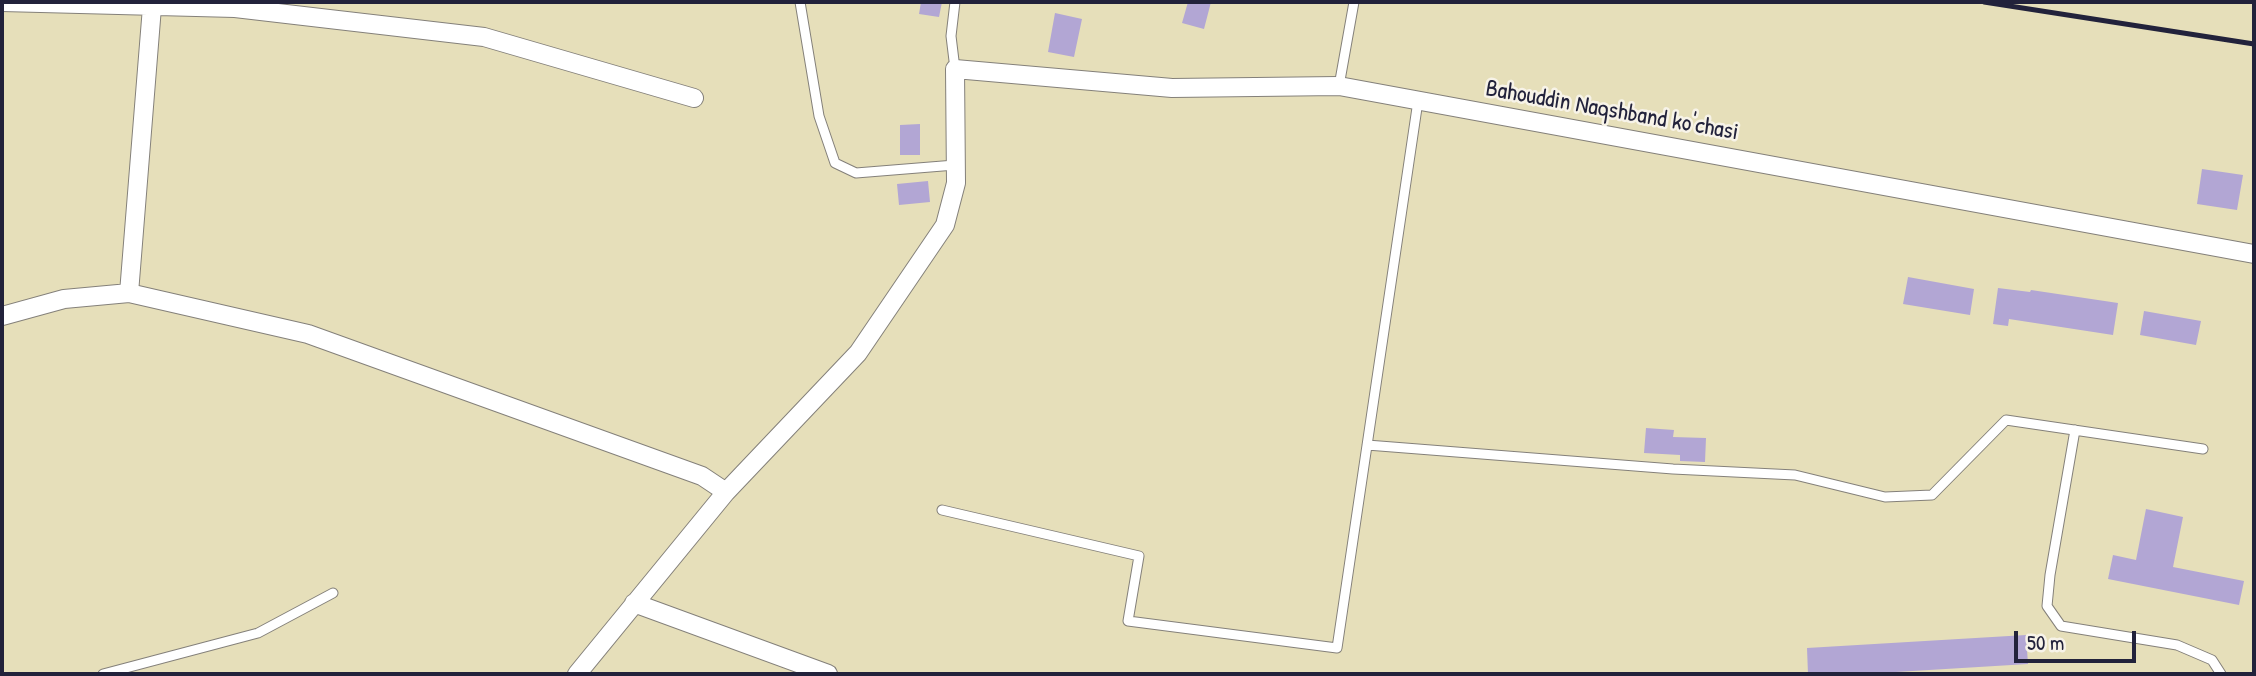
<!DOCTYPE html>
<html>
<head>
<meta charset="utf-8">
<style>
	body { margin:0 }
	#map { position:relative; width:2256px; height:676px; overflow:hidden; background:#e6dfba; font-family:"Patrick Hand",sans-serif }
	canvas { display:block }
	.frame { position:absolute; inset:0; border:4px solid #22223b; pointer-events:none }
	.scale { position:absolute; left:2014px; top:631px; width:122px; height:32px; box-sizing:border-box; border:4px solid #22223b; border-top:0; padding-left:9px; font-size:21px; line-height:24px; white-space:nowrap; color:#22223b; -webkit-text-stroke:5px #f7f3e8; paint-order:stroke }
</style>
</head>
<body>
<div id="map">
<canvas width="2256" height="676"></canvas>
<div class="frame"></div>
<div class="scale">50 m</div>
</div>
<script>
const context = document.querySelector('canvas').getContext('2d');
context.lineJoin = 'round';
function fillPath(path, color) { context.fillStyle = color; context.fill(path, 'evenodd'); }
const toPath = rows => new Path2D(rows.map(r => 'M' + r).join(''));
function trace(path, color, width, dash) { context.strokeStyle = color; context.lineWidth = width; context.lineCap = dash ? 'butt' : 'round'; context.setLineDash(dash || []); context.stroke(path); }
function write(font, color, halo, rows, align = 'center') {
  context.font = font + ' "Patrick Hand",sans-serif'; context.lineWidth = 5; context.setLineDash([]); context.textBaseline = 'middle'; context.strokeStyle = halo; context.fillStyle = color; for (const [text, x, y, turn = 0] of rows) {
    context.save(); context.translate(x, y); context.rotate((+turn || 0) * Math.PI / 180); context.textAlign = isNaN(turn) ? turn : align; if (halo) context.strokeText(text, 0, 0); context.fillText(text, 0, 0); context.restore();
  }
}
fillPath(toPath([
	[921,2,942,2,939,17,919,14],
	[1188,2,1211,2,1204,29,1182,23],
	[1055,13,1082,19,1074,57,1048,52],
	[920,124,920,155,900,155,900,125],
	[2202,169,2243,175,2237,210,2197,204],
	[928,181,930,202,899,205,897,184],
	[1908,277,1974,289,1970,315,1903,304],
	[1998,288,2030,292,2031,290,2118,303,2113,335,2009,319,2008,326,1993,324],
	[2144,311,2201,321,2196,345,2140,335],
	[1646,428,1674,430,1673,437,1706,438,1705,462,1680,461,1680,455,1644,453],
	[2146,509,2183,517,2173,567,2244,581,2239,605,2108,579,2113,555,2136,560],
	[2026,635,2028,664,1863,674,1808,674,1807,648]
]), '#b2a6d4');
const service = toPath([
	[800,2,819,116,835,163,856,173,955,165],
	[955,69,951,36,955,2],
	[1339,86,1354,2],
	[2075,430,2050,575,2047,606,2061,626,2177,645,2212,660,2221,674],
	[1367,445,1673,469,1795,475,1885,497,1932,495,2006,420,2203,449],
	[942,510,1139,556,1128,621,1337,648,1418,101],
	[103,674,258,633,333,593]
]);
const minor = toPath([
	[2,2,235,8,484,37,694,98],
	[129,293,152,7],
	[2,316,64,299,129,293,308,334,702,476,726,492],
	[634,603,828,674],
	[577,674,726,492,858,353,945,225,956,183,955,69,1172,88,1339,86,2254,254]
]);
trace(service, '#84807a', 11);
trace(minor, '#84807a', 20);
trace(service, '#fff', 9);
trace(minor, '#fff', 18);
trace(toPath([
	[1984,2,2254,44]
]), '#22223b', 5);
write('24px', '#22223b', '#f7f3e8', [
	["Bahouddin Naqshband ko'chasi",1612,111,10]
]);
</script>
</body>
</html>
